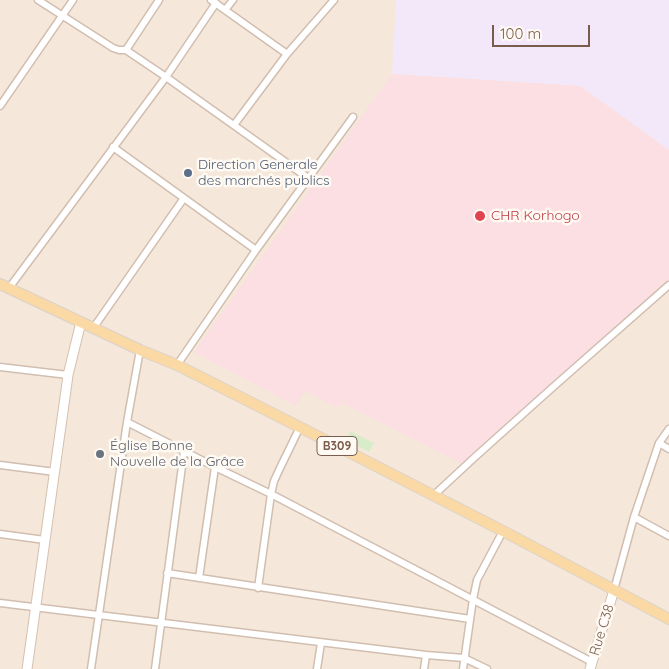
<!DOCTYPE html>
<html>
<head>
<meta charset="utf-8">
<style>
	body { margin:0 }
	#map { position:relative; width:669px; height:669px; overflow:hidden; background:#fdf6ec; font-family:Quicksand,sans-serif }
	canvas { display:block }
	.scale { position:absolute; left:492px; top:25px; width:98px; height:22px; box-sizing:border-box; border:2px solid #7a5c4d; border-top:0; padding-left:6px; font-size:15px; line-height:18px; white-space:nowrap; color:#7a5c4d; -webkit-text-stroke:4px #fffaf3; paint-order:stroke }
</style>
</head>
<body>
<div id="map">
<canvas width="669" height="669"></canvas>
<div class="scale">100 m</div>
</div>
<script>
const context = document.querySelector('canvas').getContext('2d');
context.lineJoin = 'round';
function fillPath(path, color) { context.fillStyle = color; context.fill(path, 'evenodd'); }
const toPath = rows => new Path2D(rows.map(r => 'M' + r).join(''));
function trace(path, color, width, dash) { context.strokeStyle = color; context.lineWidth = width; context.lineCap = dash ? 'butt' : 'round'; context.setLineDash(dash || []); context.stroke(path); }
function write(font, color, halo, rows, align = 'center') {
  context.font = font + ' Quicksand,sans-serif'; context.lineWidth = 5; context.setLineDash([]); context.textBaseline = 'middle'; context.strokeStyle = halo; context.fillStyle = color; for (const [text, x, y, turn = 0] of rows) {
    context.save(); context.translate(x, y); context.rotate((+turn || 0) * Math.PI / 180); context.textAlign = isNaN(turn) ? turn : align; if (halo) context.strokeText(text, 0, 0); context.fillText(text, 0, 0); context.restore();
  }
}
fillPath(toPath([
	[0,0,669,0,669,669,0,669]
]), '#f5e8da');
fillPath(toPath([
	[396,0,669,0,669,150,580,86,392,74]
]), '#f3e8fa');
fillPath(toPath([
	[392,74,580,86,669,150,669,282,462,464,345,404,335,407,305,391,296,406,194,352]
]), '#fbdfe3');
fillPath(toPath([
	[350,431,374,443,369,452,346,440]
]), '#d8ecc9');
const street = toPath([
	[38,0,113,48,119,50,126,50,166,77,308,178],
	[211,0,287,54],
	[225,10,233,0],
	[126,50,159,0],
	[0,106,73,0],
	[234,125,287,54,334,0],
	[113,147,256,250],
	[9,288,166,77,216,3],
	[94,327,184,198],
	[177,365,256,250,353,117],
	[0,367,68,375],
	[127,422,215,467,271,494,592,662],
	[659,443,669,449],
	[0,465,55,472],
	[434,495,475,457,552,388,669,285],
	[634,517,669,536],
	[0,534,45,540],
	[167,573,470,619],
	[199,578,215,467],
	[258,588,271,494,274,481,281,466,300,427],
	[614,590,634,517,659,443,669,429],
	[0,603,426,655,464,658,487,669],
	[91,669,127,422,140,350],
	[155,669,184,451],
	[317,669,321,643],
	[424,669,426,655],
	[463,669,473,599,477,580,503,531]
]);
const secondary = toPath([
	[27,669,66,390,68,375,81,322],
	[590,669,614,590]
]);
const primary = toPath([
	[0,284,140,350,177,365,335,445,503,531,669,619]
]);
trace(street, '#d1beb0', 9);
trace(secondary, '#d6c0b0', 11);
trace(primary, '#dad1cd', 12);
trace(street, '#fff', 6);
trace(secondary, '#fff', 9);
trace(primary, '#fbd9a5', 10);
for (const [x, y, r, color] of [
	[188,173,5,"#5c6f8a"],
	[480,216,6,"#e0444e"],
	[100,454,5,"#6b7280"]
]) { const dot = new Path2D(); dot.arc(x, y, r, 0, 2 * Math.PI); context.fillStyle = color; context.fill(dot); trace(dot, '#fffaf3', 2); }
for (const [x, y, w] of [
	[337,446,40]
]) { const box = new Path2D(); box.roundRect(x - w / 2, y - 9.5, w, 19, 4); context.fillStyle = '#fffaf3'; context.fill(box); trace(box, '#7a5c4d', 1); }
write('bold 12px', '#7a5c4d', null, [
	["B309",337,446]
]);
write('14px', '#4e5e75', '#fffaf3', [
	["Direction Generale",198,165],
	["des marchés publics",198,181]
], 'left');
write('14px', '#be3a42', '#fffaf3', [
	["CHR Korhogo",491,216]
], 'left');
write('14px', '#5b616d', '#fffaf3', [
	["Église Bonne",110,446],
	["Nouvelle de la Grâce",110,462]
], 'left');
write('14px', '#7a5c4d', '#fffaf3', [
	["Rue C38",602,630,-73]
]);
</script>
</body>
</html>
